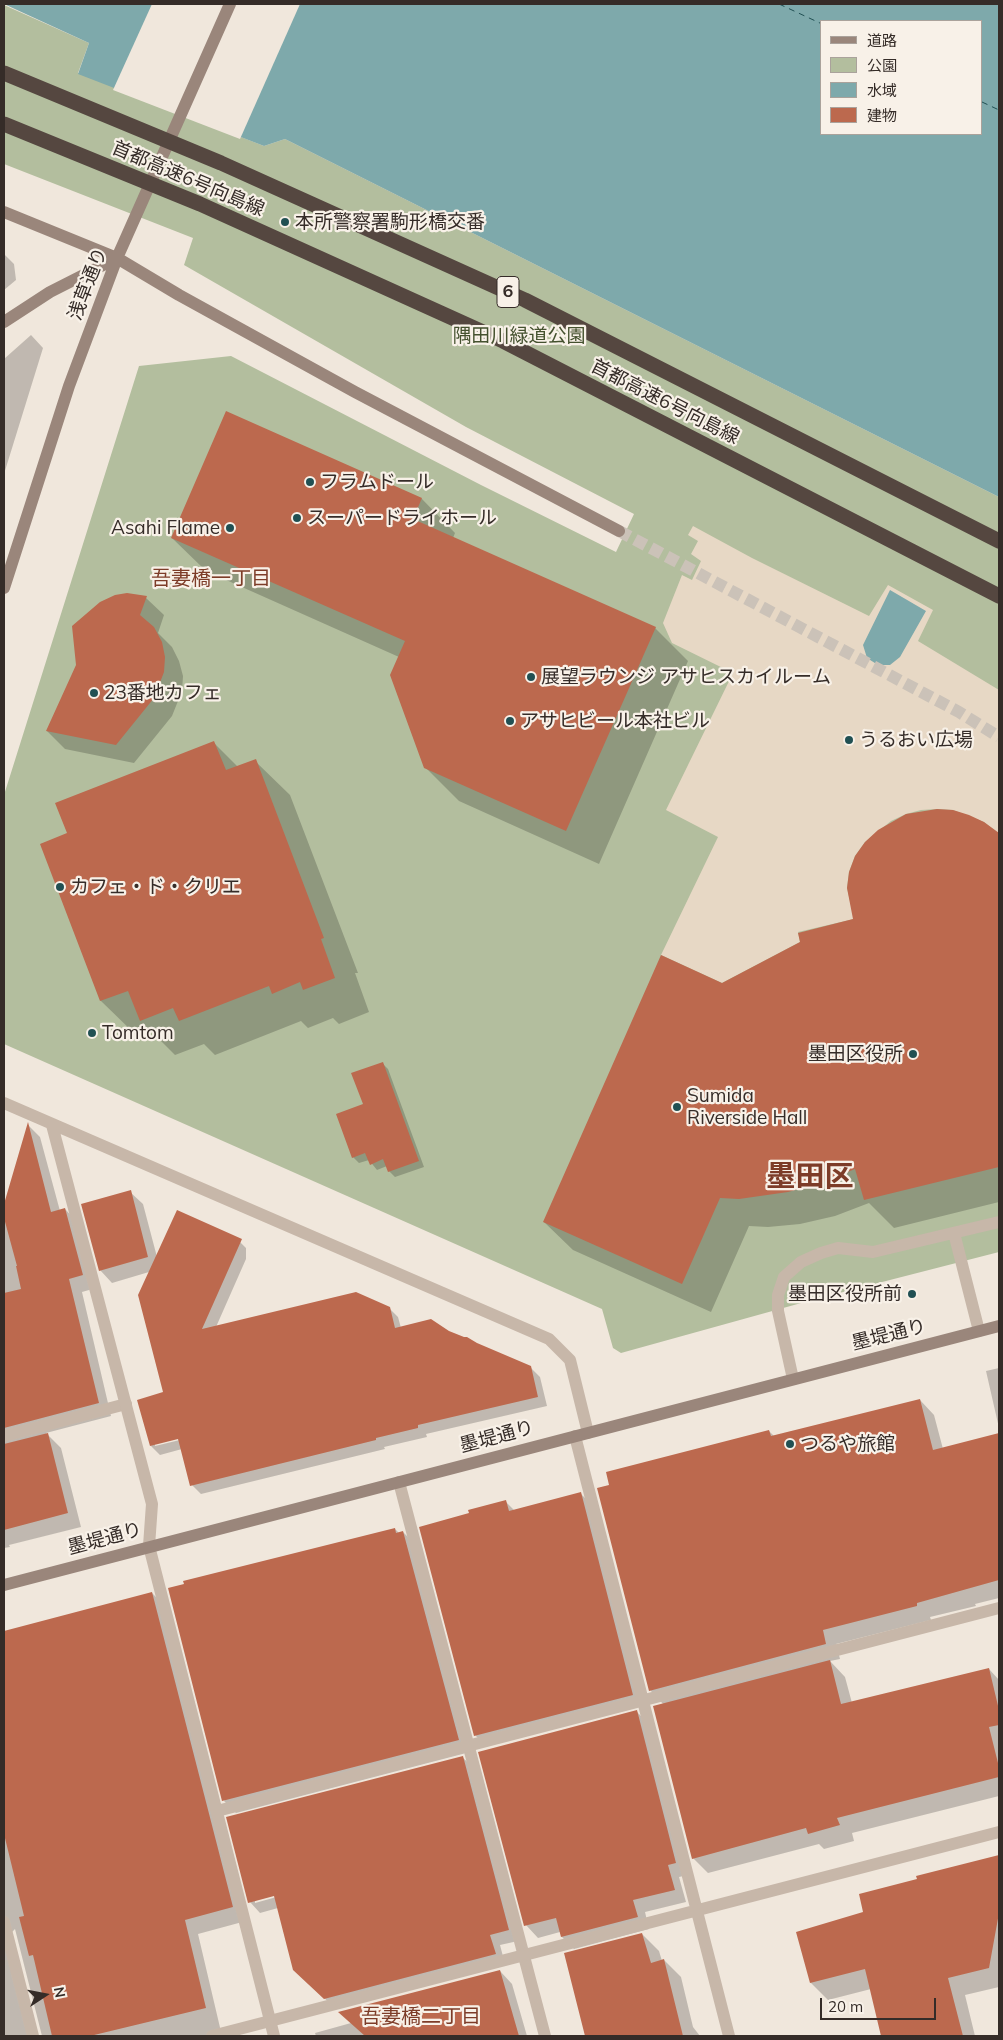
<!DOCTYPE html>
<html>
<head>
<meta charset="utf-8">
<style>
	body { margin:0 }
	#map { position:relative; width:1003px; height:2040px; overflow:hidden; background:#f0e7dc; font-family:Mulish,"Noto Sans JP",sans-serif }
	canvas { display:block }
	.frame { position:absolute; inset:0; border:5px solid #352c28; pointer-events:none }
	.legend { position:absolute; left:820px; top:20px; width:162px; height:115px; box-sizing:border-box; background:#f8f1e8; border:1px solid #aaa29b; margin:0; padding:6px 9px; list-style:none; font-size:15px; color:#352c28 }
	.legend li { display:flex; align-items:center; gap:10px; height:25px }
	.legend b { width:25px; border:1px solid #aaa29b }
	.north { position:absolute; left:20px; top:1970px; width:50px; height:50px; -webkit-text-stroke:4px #f8f1e8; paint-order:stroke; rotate:79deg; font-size:14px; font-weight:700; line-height:20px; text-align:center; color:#352c28 }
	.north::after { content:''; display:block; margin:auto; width:18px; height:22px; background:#352c28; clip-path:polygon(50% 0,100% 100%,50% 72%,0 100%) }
	.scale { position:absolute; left:820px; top:1998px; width:116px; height:22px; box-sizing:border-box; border:2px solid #352c28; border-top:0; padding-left:6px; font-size:15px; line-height:18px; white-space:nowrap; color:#352c28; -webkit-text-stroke:4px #f8f1e8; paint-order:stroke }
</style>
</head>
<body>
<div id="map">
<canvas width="1003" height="2040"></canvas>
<div class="frame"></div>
<ul class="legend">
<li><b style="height:6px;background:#9a867b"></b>道路</li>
<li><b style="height:14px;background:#b3be9e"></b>公園</li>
<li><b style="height:14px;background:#7ea9ab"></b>水域</li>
<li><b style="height:14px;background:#bc694e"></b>建物</li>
</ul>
<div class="north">N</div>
<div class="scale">20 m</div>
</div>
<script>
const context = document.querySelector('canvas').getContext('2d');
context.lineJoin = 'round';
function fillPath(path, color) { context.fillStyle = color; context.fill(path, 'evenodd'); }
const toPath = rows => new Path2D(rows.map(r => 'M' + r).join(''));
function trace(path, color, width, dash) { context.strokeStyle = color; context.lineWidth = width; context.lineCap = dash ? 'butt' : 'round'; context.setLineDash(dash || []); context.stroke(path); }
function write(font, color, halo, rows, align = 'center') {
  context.font = font + ' Mulish,"Noto Sans JP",sans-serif'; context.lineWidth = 4.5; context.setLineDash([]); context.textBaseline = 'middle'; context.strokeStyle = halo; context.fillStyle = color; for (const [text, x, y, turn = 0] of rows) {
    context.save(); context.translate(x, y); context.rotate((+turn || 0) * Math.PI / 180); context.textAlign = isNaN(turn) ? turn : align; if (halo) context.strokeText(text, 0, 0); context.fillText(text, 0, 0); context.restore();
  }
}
fillPath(toPath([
	[4,5,89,43,78,73,264,146,285,139,999,497,999,1252,812,1300,621,1353,613,1348,602,1309,4,1044,4,795,139,366,231,356,481,485,616,552,634,514,466,427,184,265,193,238,4,164]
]), '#b3be9e');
fillPath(toPath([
	[693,526,752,558,869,616,888,585,933,610,918,641,999,690,999,834,984,822,953,810,937,809,921,810,906,814,891,821,865,842,855,856,849,872,847,888,854,919,798,932,800,942,722,983,661,955,718,837,666,810,733,673,672,643,663,623,682,575,692,580,701,561,691,554,698,541,688,535]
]), '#e7d8c5');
fillPath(toPath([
	[4,4,999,4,999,497,285,139,264,146,78,74,89,43],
	[822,21,982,21,982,134,822,134],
	[890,590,926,611,900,657,890,665,878,665,867,658,863,645]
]), '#7ea9ab');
fillPath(toPath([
	[152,4,300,4,240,139,113,90]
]), '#f0e7dc');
fillPath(toPath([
	[4,254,14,264,16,280,4,290],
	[31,335,43,348,4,474,4,359],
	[227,413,422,499,455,533,453,538,655,628,688,661,599,864,459,801,425,767,399,657,206,571,172,538],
	[146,598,164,615,158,633,172,647,179,661,183,676,182,691,172,716,134,763,65,749,47,731],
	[214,743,238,767,255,761,290,795,358,973,355,973,369,1012,339,1024,333,1018,308,1028,301,1021,215,1055,204,1044,175,1055,150,1030,136,1035,101,1001,41,844,69,834],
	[937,810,983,823,999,837,999,1202,894,1228,869,1203,835,1216,800,1224,768,1227,749,1226,711,1312,573,1250,544,1222,722,984,854,920,906,816],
	[382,1063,388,1069,424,1167,395,1177,389,1171,387,1166,377,1170,369,1160,359,1163,353,1157,364,1104],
	[28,1125,40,1137,60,1211,65,1209,78,1223,96,1288,82,1292,111,1416,46,1433,61,1448,81,1527,9,1545,10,1547,4,1548,4,1209],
	[130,1192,143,1204,157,1257,236,1238,246,1248,246,1259,216,1327,389,1308,398,1317,401,1328,448,1332,530,1367,540,1377,547,1406,426,1434,427,1437,384,1447,385,1449,201,1494,192,1485,182,1449,160,1455,151,1446,165,1393,149,1272,112,1283,100,1270],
	[183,1436,184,1439,155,1446,155,1444],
	[999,1368,999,1428,986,1371],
	[920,1400,934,1415,943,1449,999,1434,999,1598,975,1604,976,1606,930,1617,931,1620,836,1644,840,1659,830,1661,845,1677,852,1703,989,1669,999,1680,999,1796,852,1833,854,1841,824,1849,819,1844,708,1873,693,1858,664,1705,650,1690,769,1431,774,1436],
	[581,1494,592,1505,643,1706,486,1746,475,1735,471,1514,505,1501,515,1511],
	[395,1529,399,1533,403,1532,415,1544,470,1752,236,1813,224,1801],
	[152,1593,166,1607,246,1921,198,1934,222,2036,42,2036,15,1929,10,1934,34,2036,4,2036,4,1632],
	[637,1712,649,1724,688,1875,679,1877,686,1902,645,1912,649,1929,574,1949,562,1937,560,1932,538,1938,526,1925],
	[462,1757,473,1767,518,1941,500,1945,505,1964,335,2008,305,1980,278,1908,260,1913,250,1902],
	[280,1894,280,1896,255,1903,255,1900],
	[999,1857,999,1987,965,1995,975,2036,883,2036,871,1989,828,2000,811,1983,798,1933,865,1913,918,1880,918,1877],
	[642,1934,659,1951,662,1961,664,1960,681,1977,693,2027,700,2036,586,2036,566,1954],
	[500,1971,512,1984,527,2036,316,2036,315,2033,351,2023]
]), '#0003');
trace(toPath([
	[779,4,822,24],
	[982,102,999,110]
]), '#215053', 1, [6, 5]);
fillPath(toPath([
	[226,411,422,498,413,519,656,627,566,831,424,768,390,675,405,641,171,538],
	[127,593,147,596,140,615,154,627,162,642,165,657,164,672,154,698,116,745,46,731,76,665,72,626,100,602,115,595],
	[214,741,226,770,256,759,324,938,321,939,335,978,303,990,300,982,272,994,269,986,179,1021,173,1008,140,1021,128,991,100,1001,40,844,67,833,55,803],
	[937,809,953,810,969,815,984,822,999,833,999,1167,864,1200,855,1169,821,1183,788,1192,739,1199,720,1198,682,1284,543,1222,661,955,722,983,800,942,798,933,853,919,847,888,849,872,855,856,865,842,878,830,906,814],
	[383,1062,419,1161,388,1172,383,1159,370,1165,365,1153,352,1158,336,1114,363,1104,351,1073],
	[28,1122,51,1212,65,1208,83,1275,69,1279,99,1403,4,1428,4,1293,21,1289,16,1266,17,1266,4,1218,4,1204],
	[131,1190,148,1257,99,1271,81,1204],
	[177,1210,242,1239,202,1329,356,1292,390,1307,395,1328,431,1319,449,1331,464,1337,467,1337,477,1343,531,1366,538,1397,418,1425,418,1428,376,1438,376,1440,190,1486,178,1439,150,1446,137,1400,163,1392,138,1295],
	[920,1399,933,1450,999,1433,999,1580,917,1603,917,1606,823,1630,826,1644,649,1691,597,1488,609,1485,606,1472,769,1430,771,1436],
	[48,1433,68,1513,4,1530,4,1444],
	[581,1492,633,1695,474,1736,419,1527,469,1513,468,1510,506,1500,509,1511],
	[395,1528,396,1533,403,1531,459,1740,222,1801,168,1588,184,1584,183,1581],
	[152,1592,233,1907,185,1920,206,2008,90,2036,52,2036,33,1955,29,1956,19,1917,24,1916,4,1834,4,1631],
	[830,1660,841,1704,989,1668,999,1710,999,1725,989,1727,999,1767,999,1777,837,1818,840,1825,808,1834,806,1828,692,1859,653,1706],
	[637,1710,676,1863,668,1865,675,1890,633,1900,638,1917,561,1937,556,1918,524,1926,478,1752],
	[463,1756,509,1930,490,1935,496,1954,324,1999,293,1970,274,1896,248,1903,226,1817],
	[999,1855,999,1913,989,1968,948,1978,963,2036,881,2036,865,1969,810,1983,796,1932,863,1912,859,1894,917,1879,916,1876],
	[642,1933,651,1963,664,1959,683,2036,585,2036,564,1953],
	[500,1970,519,2036,365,2036,338,2012]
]), '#bc694e');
trace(toPath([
	[619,531,959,712,999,737]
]), '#cbc2b8', 12, [12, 6]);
trace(toPath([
	[954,1233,979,1331],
	[793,1379,778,1311,778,1295,784,1277,801,1262,821,1253,838,1248,873,1252,999,1222],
	[4,1436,126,1404],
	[399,1482,545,2036]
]), '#c7b7a9', 12);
trace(toPath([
	[4,1103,549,1339,570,1360,588,1433],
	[52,1125,152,1504,149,1546,274,2036],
	[575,1436,729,2036],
	[217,1811,999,1608],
	[4,1922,33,2036],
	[212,2036,999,1832]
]), '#c7b7a9', 12);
trace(toPath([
	[4,212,117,258,179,295,355,392,619,531],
	[4,322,50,292,117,258],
	[4,588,69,386,117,258,230,4],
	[4,1585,999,1326]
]), '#9a867b', 12);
trace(toPath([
	[4,73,221,163,525,300,999,541],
	[4,124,200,204,503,341,999,596]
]), '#554740', 15);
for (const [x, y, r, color] of [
	[285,222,5,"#215053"],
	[310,482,5,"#215053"],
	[297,518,5,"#215053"],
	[230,528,5,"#215053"],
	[531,677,5,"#215053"],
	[94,693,5,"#215053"],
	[510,721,5,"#215053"],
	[849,740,5,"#215053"],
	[60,887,5,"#215053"],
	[92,1033,5,"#215053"],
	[913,1054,5,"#215053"],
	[677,1107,5,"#215053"],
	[912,1294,5,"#215053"],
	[790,1444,5,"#215053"]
]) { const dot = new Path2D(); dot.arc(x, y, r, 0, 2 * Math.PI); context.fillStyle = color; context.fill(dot); trace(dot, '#f8f1e8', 2); }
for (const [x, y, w] of [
	[508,292,22]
]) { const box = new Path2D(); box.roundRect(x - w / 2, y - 15.5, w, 31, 4); context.fillStyle = '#f8f1e8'; context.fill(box); trace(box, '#352c28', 1); }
write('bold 18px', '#352c28', null, [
	["6",508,292]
]);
write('19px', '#352c28', '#f8f1e8', [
	["首都高速6号向島線",188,179,23],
	["浅草通り",88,284,-69],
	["首都高速6号向島線",665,402,27],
	["墨堤通り",889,1335,-14],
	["墨堤通り",497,1437,-15],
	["墨堤通り",105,1539,-15]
]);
write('19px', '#352c28', '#f8f1e8', [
	["本所警察署駒形橋交番",295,222],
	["フラムドール",320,482],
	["スーパードライホール",307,518],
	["Asahi Flame",220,528,"right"],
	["展望ラウンジ アサヒスカイルーム",541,677],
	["23番地カフェ",104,693],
	["アサヒビール本社ビル",520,721],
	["うるおい広場",859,740],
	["カフェ・ド・クリエ",70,887],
	["Tomtom",102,1033],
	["墨田区役所",903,1054,"right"],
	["Sumida",687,1096],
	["Riverside Hall",687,1118],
	["墨田区役所前",902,1294,"right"],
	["つるや旅館",800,1444]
], 'left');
write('19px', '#44512e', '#f8f1e8', [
	["隅田川緑道公園",519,336]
]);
write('20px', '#7d3c28', '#f8f1e8', [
	["吾妻橋一丁目",211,579],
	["吾妻橋二丁目",421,2017]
]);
write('bold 29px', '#7d3c28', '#f8f1e8', [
	["墨田区",810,1177]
]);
</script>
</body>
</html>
